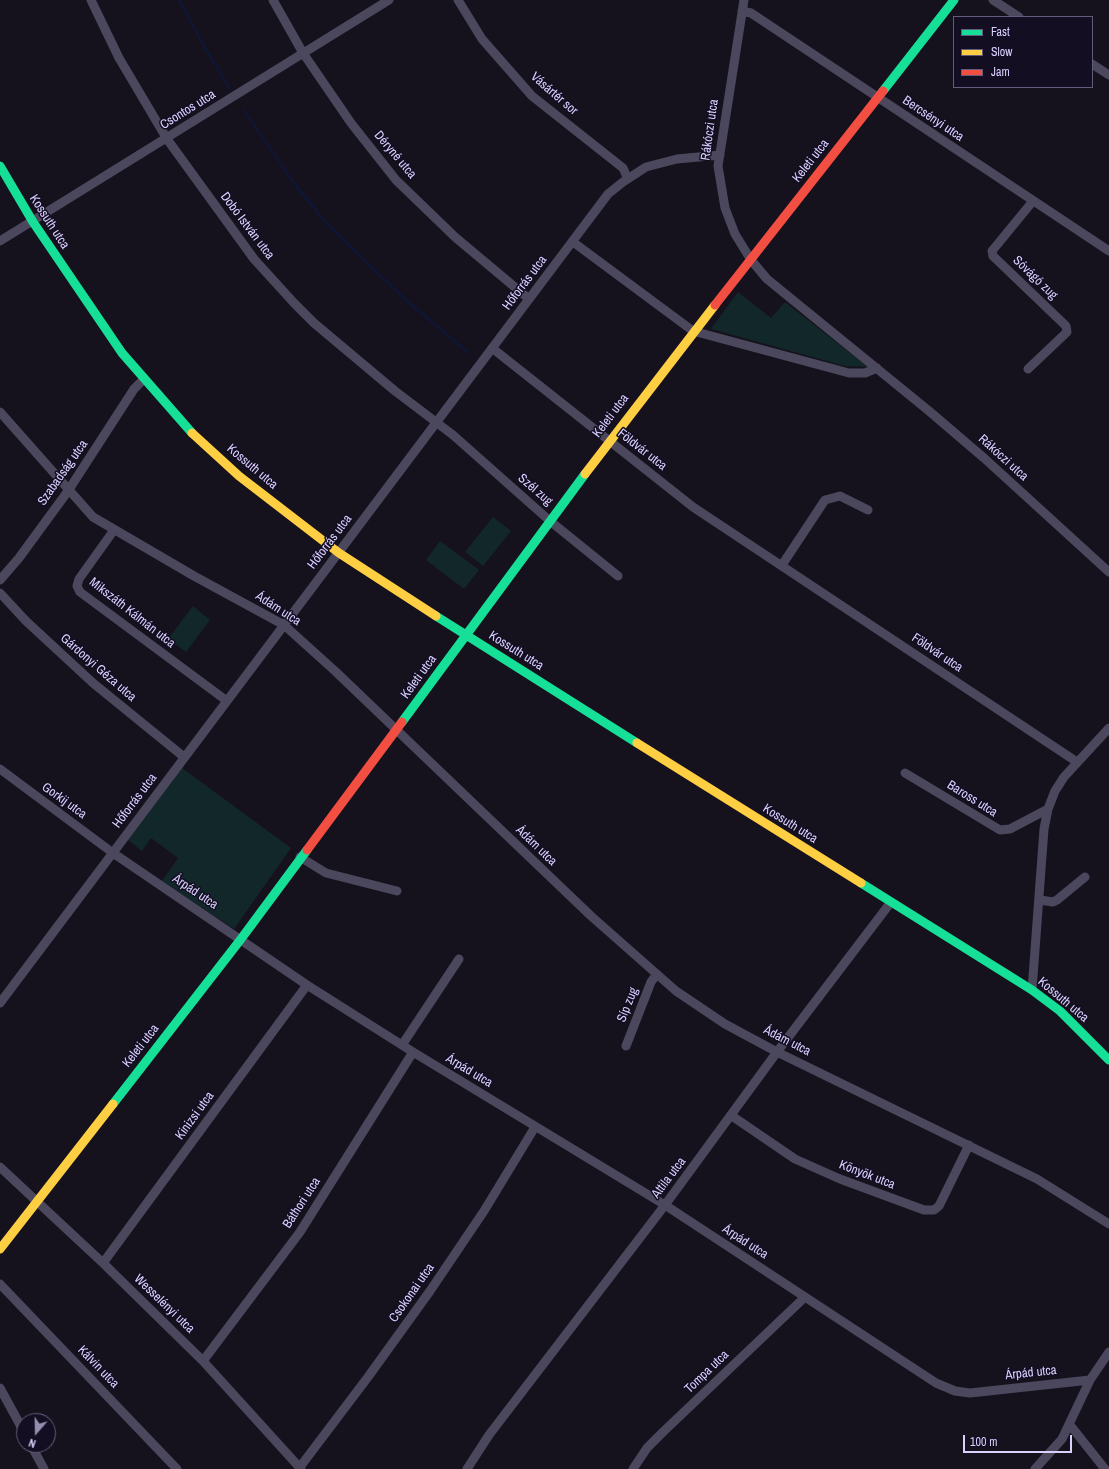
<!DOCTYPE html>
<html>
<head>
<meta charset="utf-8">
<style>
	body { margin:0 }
	#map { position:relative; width:1109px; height:1469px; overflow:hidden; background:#16121d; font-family:"Archivo Narrow",sans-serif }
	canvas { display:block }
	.legend { position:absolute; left:953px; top:16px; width:140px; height:72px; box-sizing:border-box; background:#140e22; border:1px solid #635c7a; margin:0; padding:5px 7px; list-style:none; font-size:12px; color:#dad0fe }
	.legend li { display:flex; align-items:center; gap:8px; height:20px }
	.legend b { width:20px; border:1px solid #635c7a }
	.north { position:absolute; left:16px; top:1413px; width:40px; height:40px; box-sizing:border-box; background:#140e22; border:1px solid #635c7a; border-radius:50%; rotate:200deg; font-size:11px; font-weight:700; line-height:16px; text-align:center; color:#dad0fe }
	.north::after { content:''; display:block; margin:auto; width:14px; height:18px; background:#958eaf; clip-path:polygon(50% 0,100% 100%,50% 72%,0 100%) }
	.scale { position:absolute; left:963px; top:1435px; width:109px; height:18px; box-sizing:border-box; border:2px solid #dad0fe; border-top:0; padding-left:5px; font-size:12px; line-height:14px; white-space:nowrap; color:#dad0fe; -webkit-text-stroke:3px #140e22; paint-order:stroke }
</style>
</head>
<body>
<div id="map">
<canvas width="1109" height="1469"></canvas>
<ul class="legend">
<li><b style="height:5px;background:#16e098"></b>Fast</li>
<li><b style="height:5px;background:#ffcf43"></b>Slow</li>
<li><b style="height:5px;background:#f24e42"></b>Jam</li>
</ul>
<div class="north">N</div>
<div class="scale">100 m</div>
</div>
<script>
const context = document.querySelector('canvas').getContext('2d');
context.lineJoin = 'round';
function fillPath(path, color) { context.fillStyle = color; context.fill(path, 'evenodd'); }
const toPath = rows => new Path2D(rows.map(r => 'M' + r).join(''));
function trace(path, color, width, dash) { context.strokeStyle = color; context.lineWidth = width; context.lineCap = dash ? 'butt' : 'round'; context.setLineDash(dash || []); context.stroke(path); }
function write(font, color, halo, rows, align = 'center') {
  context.font = font + ' "Archivo Narrow",sans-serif'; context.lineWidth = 3; context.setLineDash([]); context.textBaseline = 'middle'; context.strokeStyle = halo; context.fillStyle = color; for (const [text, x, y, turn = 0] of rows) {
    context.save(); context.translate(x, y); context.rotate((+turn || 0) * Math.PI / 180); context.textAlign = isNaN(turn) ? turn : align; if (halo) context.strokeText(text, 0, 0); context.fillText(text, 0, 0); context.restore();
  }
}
fillPath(toPath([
	[738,292,771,318,785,302,868,367,845,366,711,329],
	[493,517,511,531,483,566,465,552],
	[440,541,479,570,464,589,426,560],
	[193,606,210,620,186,652,168,639],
	[182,768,291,848,234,929,162,881,178,858,151,838,142,851,128,840]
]), '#12272a');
trace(toPath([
	[179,0,208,53,230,89],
	[244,110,293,182,326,223,407,301,469,353]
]), '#0c173b', 2);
trace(toPath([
	[91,0,119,58,167,139,254,259,294,303,314,323,395,391,453,435,550,521,618,576],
	[273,0,303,53,351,123,396,180,455,237,529,299],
	[458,0,482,39,532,96,623,168,628,179],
	[744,0,718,166,725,208,735,234,751,260,767,279,929,411,984,458,1109,572],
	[993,0,1019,17],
	[742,11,751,13,1109,251],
	[1092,64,1109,75],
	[0,241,389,0],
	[573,242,693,331,849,373,865,373,877,368],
	[492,348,693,507,1077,762],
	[1028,369,1067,332,1066,326,993,256,992,251,1033,201],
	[0,412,93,517,194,576,284,625,335,671,591,916,676,991,725,1024,777,1052,1037,1179,1109,1224],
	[114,530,79,579,77,586,80,592,227,701],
	[782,565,825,500,840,496,868,510],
	[0,580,19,558,68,491,134,389,144,379],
	[0,593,26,621,93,683,184,757],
	[0,769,113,853,307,985,413,1052,665,1205,936,1383,955,1391,970,1393,1090,1380],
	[905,773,1000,830,1010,829,1048,809],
	[300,857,326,873,397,891],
	[1040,900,1053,902,1057,900,1085,877],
	[1032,990,1044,829,1048,809,1055,791,1064,777,1109,728],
	[0,1003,608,194,623,182,646,167,677,159,720,155],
	[402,1045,459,959],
	[626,1046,651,982,657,974],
	[732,1116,795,1159,840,1179,924,1210,934,1210,939,1206,969,1145],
	[0,1167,103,1263,203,1361,301,1469],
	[103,1263,307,985],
	[0,1284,177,1469],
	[203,1361,300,1232,413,1052],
	[0,1388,24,1432],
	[1070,1425,1105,1469],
	[31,1445,44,1469],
	[300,1467,368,1377,430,1291,484,1211,535,1127],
	[467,1469,489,1435,665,1205,777,1052,891,902],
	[633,1469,647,1448,663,1432,805,1297],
	[1035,1469,1062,1439,1090,1380,1109,1352]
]), '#4b485e', 9);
trace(toPath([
	[883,91,954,0],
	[0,166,33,222,122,353,192,433],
	[436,616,637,743],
	[402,722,585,474],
	[861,883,1032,990,1060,1011,1109,1060],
	[113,1104,241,939,307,850]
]), '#16e098', 9);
trace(toPath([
	[192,433,239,476,339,553,436,616],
	[585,474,715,305],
	[637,743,861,883],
	[0,1249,113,1104]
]), '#ffcf43', 9);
trace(toPath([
	[715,305,883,91],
	[307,850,402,722]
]), '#f24e42', 9);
write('13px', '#dad0fe', '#140e22', [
	["Vásártér sor",554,94,41],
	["Csontos utca",188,110,-32],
	["Bercsényi utca",933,119,34],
	["Rákóczi utca",710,130,-82],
	["Déryné utca",395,155,50],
	["Keleti utca",811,161,-52],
	["Kossuth utca",49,222,57],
	["Dobó István utca",247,226,53],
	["Sóvágó zug",1035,278,44],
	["Hőforrás utca",525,283,-53],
	["Keleti utca",611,416,-53],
	["Földvár utca",642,450,38],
	["Rákóczi utca",1003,458,42],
	["Kossuth utca",252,467,40],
	["Szabadság utca",63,473,-55],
	["Szél zug",535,490,41],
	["Hőforrás utca",330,542,-53],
	["Ádám utca",278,609,33],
	["Mikszáth Kálmán utca",132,613,38],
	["Kossuth utca",516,651,32],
	["Földvár utca",937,653,34],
	["Gárdonyi Géza utca",98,668,41],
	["Keleti utca",419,677,-54],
	["Baross utca",972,799,32],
	["Gorkij utca",64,801,36],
	["Hőforrás utca",135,801,-53],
	["Kossuth utca",790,824,32],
	["Ádám utca",536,846,44],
	["Árpád utca",195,892,34],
	["Kossuth utca",1063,1000,40],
	["Síp zug",628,1005,-68],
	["Ádám utca",787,1041,27],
	["Keleti utca",141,1046,-52],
	["Árpád utca",469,1071,31],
	["Kinizsi utca",195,1116,-54],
	["Könyök utca",867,1175,21],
	["Attila utca",669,1178,-53],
	["Báthori utca",302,1203,-57],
	["Árpád utca",745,1242,33],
	["Csokonai utca",412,1293,-55],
	["Wesselényi utca",164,1304,44],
	["Kálvin utca",98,1367,46],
	["Tompa utca",707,1372,-44],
	["Árpád utca",1031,1373,-6]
]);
</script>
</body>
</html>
